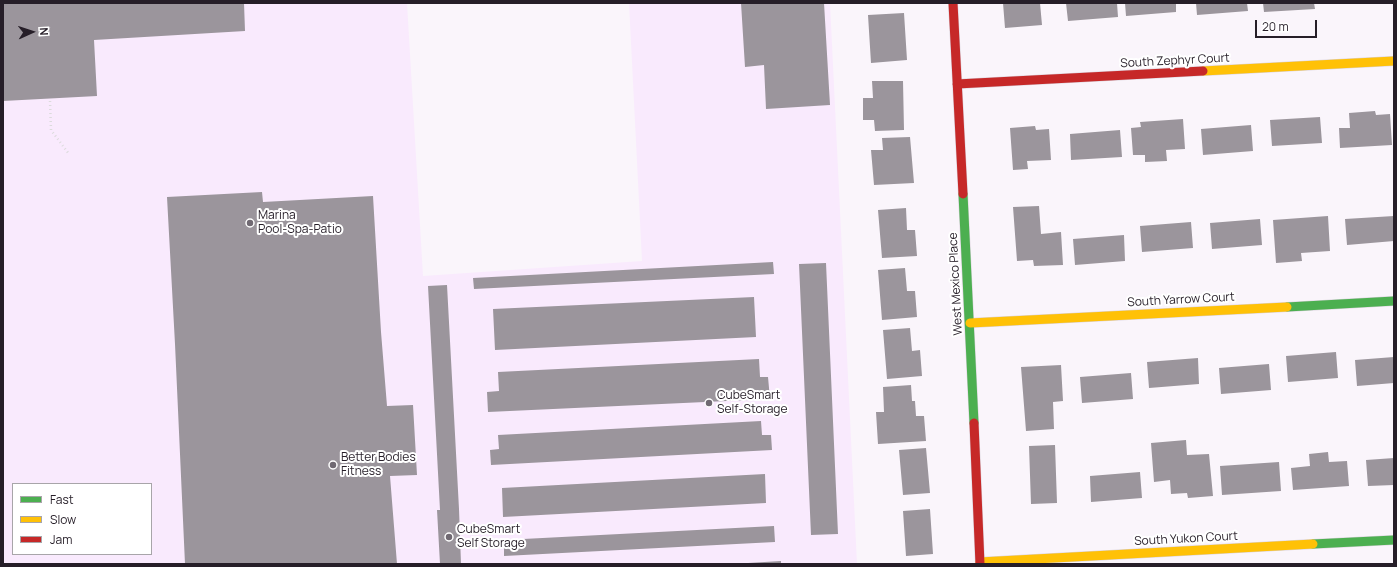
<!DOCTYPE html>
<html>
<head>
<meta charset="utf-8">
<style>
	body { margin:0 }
	#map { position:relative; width:1397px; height:567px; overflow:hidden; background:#faf5fb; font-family:Manrope,sans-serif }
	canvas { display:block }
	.frame { position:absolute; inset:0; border:4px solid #261e28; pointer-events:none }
	.legend { position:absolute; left:12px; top:483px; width:140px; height:72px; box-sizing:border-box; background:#fff; border:1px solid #a8a5a9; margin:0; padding:5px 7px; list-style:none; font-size:12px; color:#261e28 }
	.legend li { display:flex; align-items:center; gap:8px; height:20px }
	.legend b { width:20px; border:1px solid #a8a5a9 }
	.north { position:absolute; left:12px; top:12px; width:40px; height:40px; -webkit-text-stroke:3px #fff; paint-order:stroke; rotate:87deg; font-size:11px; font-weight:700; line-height:16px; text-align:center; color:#261e28 }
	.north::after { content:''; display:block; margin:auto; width:14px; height:18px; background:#261e28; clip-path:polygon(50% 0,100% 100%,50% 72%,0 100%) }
	.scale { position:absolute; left:1255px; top:20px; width:62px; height:18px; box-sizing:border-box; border:2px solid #261e28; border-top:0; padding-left:5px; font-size:12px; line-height:14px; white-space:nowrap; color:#261e28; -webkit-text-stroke:3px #fff; paint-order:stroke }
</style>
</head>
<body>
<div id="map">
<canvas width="1397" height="567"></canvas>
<div class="frame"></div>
<ul class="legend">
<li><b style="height:5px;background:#4caf50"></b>Fast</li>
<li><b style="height:5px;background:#ffc107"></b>Slow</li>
<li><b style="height:5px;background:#c62828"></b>Jam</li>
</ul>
<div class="north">N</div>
<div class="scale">20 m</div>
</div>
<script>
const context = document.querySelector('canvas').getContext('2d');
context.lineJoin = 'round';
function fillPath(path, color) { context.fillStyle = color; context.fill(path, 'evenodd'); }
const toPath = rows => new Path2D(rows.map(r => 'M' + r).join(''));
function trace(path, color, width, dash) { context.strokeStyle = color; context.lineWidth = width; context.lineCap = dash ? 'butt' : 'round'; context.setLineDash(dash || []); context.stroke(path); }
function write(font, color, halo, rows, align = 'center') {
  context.font = font + ' Manrope,sans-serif'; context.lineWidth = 4; context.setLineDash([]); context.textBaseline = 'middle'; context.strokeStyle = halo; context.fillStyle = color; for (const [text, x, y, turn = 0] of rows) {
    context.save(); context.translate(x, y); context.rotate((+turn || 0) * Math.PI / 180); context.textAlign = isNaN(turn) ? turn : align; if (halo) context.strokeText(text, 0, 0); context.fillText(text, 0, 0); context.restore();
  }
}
fillPath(toPath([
	[3,3,407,3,423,276,642,261,629,3,830,3,857,564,3,564],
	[13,484,151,484,151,554,13,554]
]), '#f9eafd');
fillPath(toPath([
	[3,3,244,3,245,31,94,40,97,96,3,101],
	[741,3,824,3,830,105,766,109,764,65,745,67],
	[1003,3,1040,3,1042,25,1005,28],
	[1066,3,1117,3,1118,17,1068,21],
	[1125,3,1176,3,1176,12,1126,16],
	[1196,3,1247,3,1248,11,1197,15],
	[1263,3,1314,3,1315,9,1264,12],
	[904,13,907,60,871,63,868,15],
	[872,81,903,81,904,130,875,131,874,120,863,120,863,98,873,98],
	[1375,111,1376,115,1390,114,1392,145,1340,148,1339,128,1350,128,1349,113],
	[1320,117,1322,143,1272,146,1270,120],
	[1183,119,1185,149,1166,150,1167,161,1145,162,1145,155,1133,155,1131,128,1141,127,1140,122],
	[1251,125,1253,151,1203,155,1201,129],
	[1035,126,1036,130,1049,129,1051,160,1027,161,1028,169,1013,170,1010,128],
	[1120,130,1122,157,1071,160,1070,134],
	[910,137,914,183,874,185,871,150,883,150,882,138],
	[262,192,263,202,373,196,381,332,387,406,413,405,417,475,390,476,397,564,185,564,175,344,167,197],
	[1039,206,1041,234,1061,232,1063,265,1034,266,1033,260,1017,261,1013,207],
	[906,208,907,230,915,230,917,256,882,258,878,210],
	[1328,216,1330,251,1301,253,1302,261,1276,263,1273,220],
	[1394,216,1394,241,1347,245,1345,219],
	[1260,219,1262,245,1212,249,1210,223],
	[1191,222,1193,248,1142,252,1140,226],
	[1124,235,1125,261,1075,265,1073,239],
	[773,262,774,274,474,289,473,278],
	[826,263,838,534,811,535,799,264],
	[905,268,907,291,915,291,917,317,882,320,878,270],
	[447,285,459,509,461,564,440,564,437,510,440,510,428,286],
	[754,297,756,337,495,350,493,309],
	[910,328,912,351,920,350,922,376,887,379,883,330],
	[1336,352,1338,378,1288,382,1286,356],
	[1394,357,1394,383,1357,386,1355,360],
	[1198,358,1199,384,1149,388,1147,362],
	[759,359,760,377,768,377,770,399,488,412,487,392,499,391,498,372],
	[1269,364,1271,390,1221,394,1219,368],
	[1061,365,1063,401,1053,402,1054,429,1026,431,1021,367],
	[1131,373,1133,399,1082,403,1080,377],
	[911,385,912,401,915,401,916,416,924,416,926,441,878,444,876,412,884,412,883,387],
	[761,421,762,435,771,435,772,450,491,465,490,450,499,449,498,435],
	[1186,440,1187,455,1209,454,1213,496,1188,498,1187,493,1171,494,1170,480,1154,482,1151,443],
	[1055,445,1057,503,1031,504,1029,446],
	[926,448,930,493,903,495,899,450],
	[1328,452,1329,462,1347,461,1349,486,1293,490,1291,468,1310,466,1309,454],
	[1394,458,1394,485,1368,486,1366,460],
	[1279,462,1281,491,1222,495,1220,466],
	[1140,472,1142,498,1091,502,1090,476],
	[765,474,766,503,503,517,502,488],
	[930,509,933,554,906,556,903,511],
	[774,526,775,542,504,556,504,540],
	[781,561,781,564,748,564,748,563]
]), '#9b959c');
const fast = toPath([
	[963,194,974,423],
	[1287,307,1394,301],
	[1313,544,1394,540]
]);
const slow = toPath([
	[1203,71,1394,61],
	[970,323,1287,307],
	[980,562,1313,544]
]);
const jam = toPath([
	[953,3,963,194],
	[957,84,1203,71],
	[974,423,980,564]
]);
trace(fast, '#d9d2db', 10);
trace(slow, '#d9d2db', 10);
trace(jam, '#d9d2db', 10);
trace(toPath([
	[50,101,51,130,69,154]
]), '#dcdbdc', 2.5, [1, 3]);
trace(fast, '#4caf50', 9);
trace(slow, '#ffc107', 9);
trace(jam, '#c62828', 9);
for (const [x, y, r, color] of [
	[250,223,4,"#706972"],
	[709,403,4,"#706972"],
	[333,465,4,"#706972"],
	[449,537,4,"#706972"]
]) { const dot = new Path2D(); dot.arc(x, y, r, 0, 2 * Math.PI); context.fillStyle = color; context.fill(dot); trace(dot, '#fff', 1.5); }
write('12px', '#261e28', '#fff', [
	["South Zephyr Court",1175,61,-3],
	["West Mexico Place",956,284,-93],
	["South Yarrow Court",1181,300,-3],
	["South Yukon Court",1186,539,-3]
]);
write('12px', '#261e28', '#fff', [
	["Marina",258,216],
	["Pool-Spa-Patio",258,230],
	["CubeSmart",717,396],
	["Self-Storage",717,410],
	["Better Bodies",341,458],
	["Fitness",341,472],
	["CubeSmart",457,530],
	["Self Storage",457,544]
], 'left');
</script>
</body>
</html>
